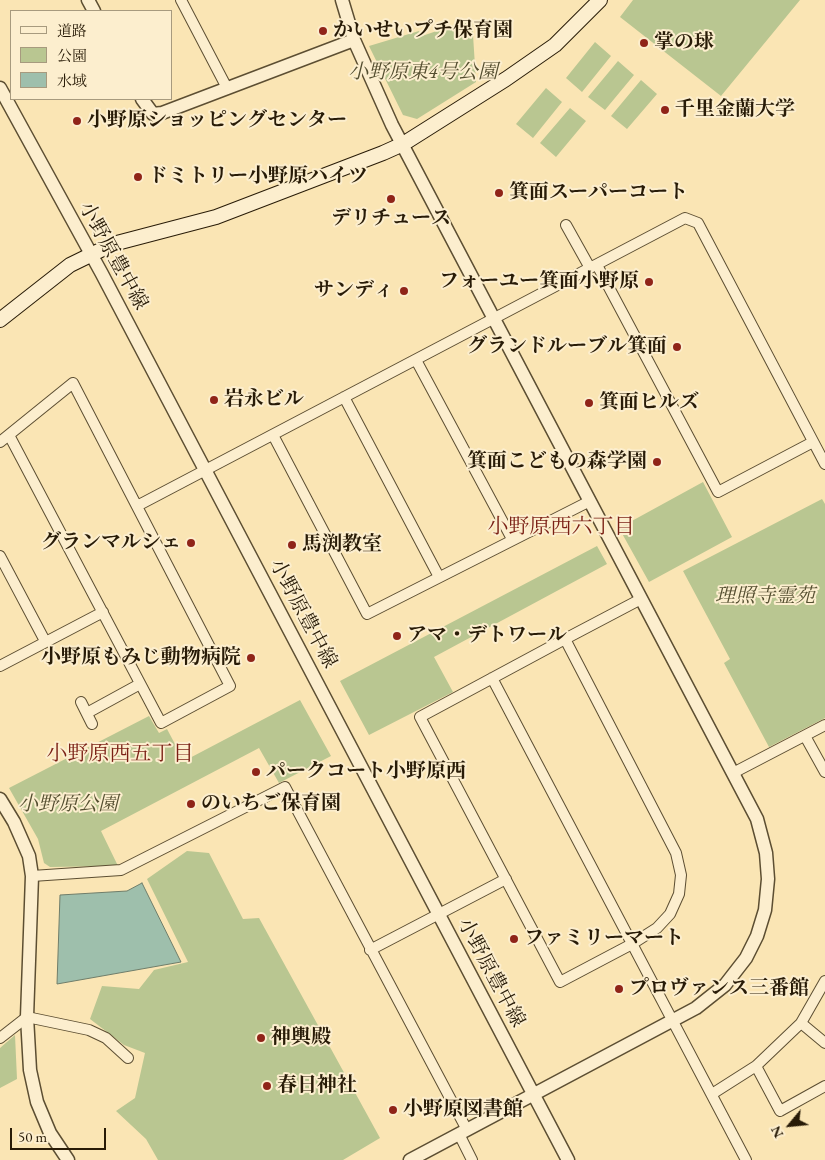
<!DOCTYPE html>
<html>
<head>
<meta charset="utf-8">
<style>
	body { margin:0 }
	#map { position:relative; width:825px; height:1160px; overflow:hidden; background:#fae5b4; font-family:"EB Garamond","Noto Serif JP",serif }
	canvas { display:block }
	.legend { position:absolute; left:10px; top:10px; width:162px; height:90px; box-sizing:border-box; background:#fceece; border:1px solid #a79a7e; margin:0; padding:6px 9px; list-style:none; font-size:15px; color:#281b07 }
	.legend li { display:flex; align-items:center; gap:10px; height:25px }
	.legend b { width:25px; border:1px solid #a79a7e }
	.north { position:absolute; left:765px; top:1100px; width:50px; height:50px; -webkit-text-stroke:4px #fceece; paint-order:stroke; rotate:242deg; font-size:14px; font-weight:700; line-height:20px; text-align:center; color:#281b07 }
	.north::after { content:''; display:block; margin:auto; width:18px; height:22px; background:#281b07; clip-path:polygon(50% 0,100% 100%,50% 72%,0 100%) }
	.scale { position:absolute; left:10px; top:1128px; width:96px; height:22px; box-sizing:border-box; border:2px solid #281b07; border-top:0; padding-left:6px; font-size:15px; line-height:18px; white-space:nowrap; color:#281b07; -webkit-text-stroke:4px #fceece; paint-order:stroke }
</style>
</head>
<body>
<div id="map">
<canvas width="825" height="1160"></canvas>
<ul class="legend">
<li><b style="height:6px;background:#fceece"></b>道路</li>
<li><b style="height:14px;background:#b9c691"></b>公園</li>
<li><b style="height:14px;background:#9ebfac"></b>水域</li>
</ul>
<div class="north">N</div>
<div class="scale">50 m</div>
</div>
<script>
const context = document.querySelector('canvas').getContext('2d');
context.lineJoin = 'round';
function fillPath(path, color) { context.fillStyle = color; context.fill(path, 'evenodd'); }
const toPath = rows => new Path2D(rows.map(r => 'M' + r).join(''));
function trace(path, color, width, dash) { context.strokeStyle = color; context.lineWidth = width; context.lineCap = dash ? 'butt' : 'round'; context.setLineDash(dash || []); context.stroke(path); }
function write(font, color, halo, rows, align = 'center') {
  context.font = font + ' "EB Garamond","Noto Serif JP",serif'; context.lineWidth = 4; context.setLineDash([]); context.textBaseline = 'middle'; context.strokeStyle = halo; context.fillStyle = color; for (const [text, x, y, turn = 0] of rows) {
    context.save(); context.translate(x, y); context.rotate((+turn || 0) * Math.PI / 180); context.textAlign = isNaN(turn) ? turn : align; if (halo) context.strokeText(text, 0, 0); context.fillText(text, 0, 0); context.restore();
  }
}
fillPath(toPath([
	[633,0,800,0,721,96,620,17],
	[472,19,476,82,417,119,403,115,369,46,419,31,422,36],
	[595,42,611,56,582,92,566,78],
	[618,61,634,75,605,110,588,97],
	[641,80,657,94,627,129,611,116],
	[546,88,562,102,533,138,516,124],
	[570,108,586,121,556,157,540,143],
	[703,482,732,537,649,582,619,528],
	[822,499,825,504,825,718,769,747,724,663,730,659,683,571],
	[597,546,607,564,434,657,453,692,369,735,340,681],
	[300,700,331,756,279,783,259,748,101,831,118,866,50,867,44,863,38,839,9,788,149,716,159,733,167,729,184,761],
	[187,851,209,853,243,919,259,918,380,1138,343,1160,158,1160,146,1139,116,1111,135,1098,145,1053,124,1045,90,1019,102,986,139,989,154,970,188,962,147,879],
	[15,1035,17,1079,0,1088,0,1048]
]), '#b9c691');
const water = toPath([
	[142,883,181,962,57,984,60,895,127,891,142,883]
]);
fillPath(water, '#9ebfac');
trace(water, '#6f7d6a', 1);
const minor = toPath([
	[181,0,227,88],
	[566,225,590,268],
	[597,265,718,492,813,442],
	[416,360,512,539],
	[344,397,439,577],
	[273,435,367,614,590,501],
	[0,442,73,383,230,686,161,723,9,435],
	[137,506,685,218,698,223,825,464],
	[0,556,45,641],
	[565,639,676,853,681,875,679,894,670,914,657,928,632,944,560,982,420,717,565,639,641,599],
	[0,666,103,612],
	[492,678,746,1160],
	[81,702,92,724],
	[87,713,140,684],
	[805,736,825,772],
	[733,773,825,725],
	[32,876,121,870,285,787,467,1130],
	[370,950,506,879],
	[801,1023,825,1043],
	[0,1038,27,1017,89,1030,106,1038,128,1058],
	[756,1066,780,1111,825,1086],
	[712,1094,756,1066,801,1023,825,981],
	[459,1134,472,1160]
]);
const tertiary = toPath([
	[88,0,94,11],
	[342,0,354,40,392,125,757,819,766,853,768,879,765,910,757,936,746,958,725,985,696,1008,410,1160],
	[0,88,102,274,568,1160],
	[142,99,153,114,162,113,354,40],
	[0,799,14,822,29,856,32,876,27,1017,30,1070,37,1102,50,1133,68,1160]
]);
const secondary = toPath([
	[0,320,70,265,113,244,216,217,383,153,403,144,506,79,555,45,600,0]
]);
trace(minor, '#5c4e32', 12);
trace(tertiary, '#5c4e32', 15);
trace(secondary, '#281b07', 16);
trace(minor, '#fceece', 10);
trace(tertiary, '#fceece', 12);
trace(secondary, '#fceece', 14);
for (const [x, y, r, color] of [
	[323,31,5,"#8f2418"],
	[644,43,5,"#8f2418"],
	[665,110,5,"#8f2418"],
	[77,121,5,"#8f2418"],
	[138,177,5,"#8f2418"],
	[499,193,5,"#8f2418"],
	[391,199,5,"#8f2418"],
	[649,282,5,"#8f2418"],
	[404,291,5,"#8f2418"],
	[677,347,5,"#8f2418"],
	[214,400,5,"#8f2418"],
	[589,403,5,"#8f2418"],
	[657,462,5,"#8f2418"],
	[191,543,5,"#8f2418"],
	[292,545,5,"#8f2418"],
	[397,636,5,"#8f2418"],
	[251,658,5,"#8f2418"],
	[256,772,5,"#8f2418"],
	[191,804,5,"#8f2418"],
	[514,939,5,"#8f2418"],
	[619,989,5,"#8f2418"],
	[261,1038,5,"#8f2418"],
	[267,1086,5,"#8f2418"],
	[393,1110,5,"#8f2418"]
]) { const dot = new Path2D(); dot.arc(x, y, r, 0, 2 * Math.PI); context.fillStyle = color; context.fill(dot); trace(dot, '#fceece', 2); }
write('bold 20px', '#281b07', '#fceece', [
	["かいせいプチ保育園",333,31],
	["掌の球",654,43],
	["千里金蘭大学",675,110],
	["小野原ショッピングセンター",87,121],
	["ドミトリー小野原ハイツ",148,177],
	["箕面スーパーコート",509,193],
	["デリチュース",391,219,"center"],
	["フォーユー箕面小野原",639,282,"right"],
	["サンディ",394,291,"right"],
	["グランドルーブル箕面",667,347,"right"],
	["岩永ビル",224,400],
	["箕面ヒルズ",599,403],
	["箕面こどもの森学園",647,462,"right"],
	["グランマルシェ",181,543,"right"],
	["馬渕教室",302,545],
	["アマ・デトワール",407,636],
	["小野原もみじ動物病院",241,658,"right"],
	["パークコート小野原西",266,772],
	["のいちご保育園",201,804],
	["ファミリーマート",524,939],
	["プロヴァンス三番館",629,989],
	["神輿殿",271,1038],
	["春日神社",277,1086],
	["小野原図書館",403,1110]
], 'left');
write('italic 20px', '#544e30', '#fceece', [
	["小野原東4号公園",423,73],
	["理照寺霊苑",765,597],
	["小野原公園",68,805]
]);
write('20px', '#281b07', '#fceece', [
	["小野原豊中線",113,256,61],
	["小野原豊中線",303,614,62],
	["小野原豊中線",491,973,62]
]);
write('21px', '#7a1f14', '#fceece', [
	["小野原西六丁目",561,527],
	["小野原西五丁目",120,754]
]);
</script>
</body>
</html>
